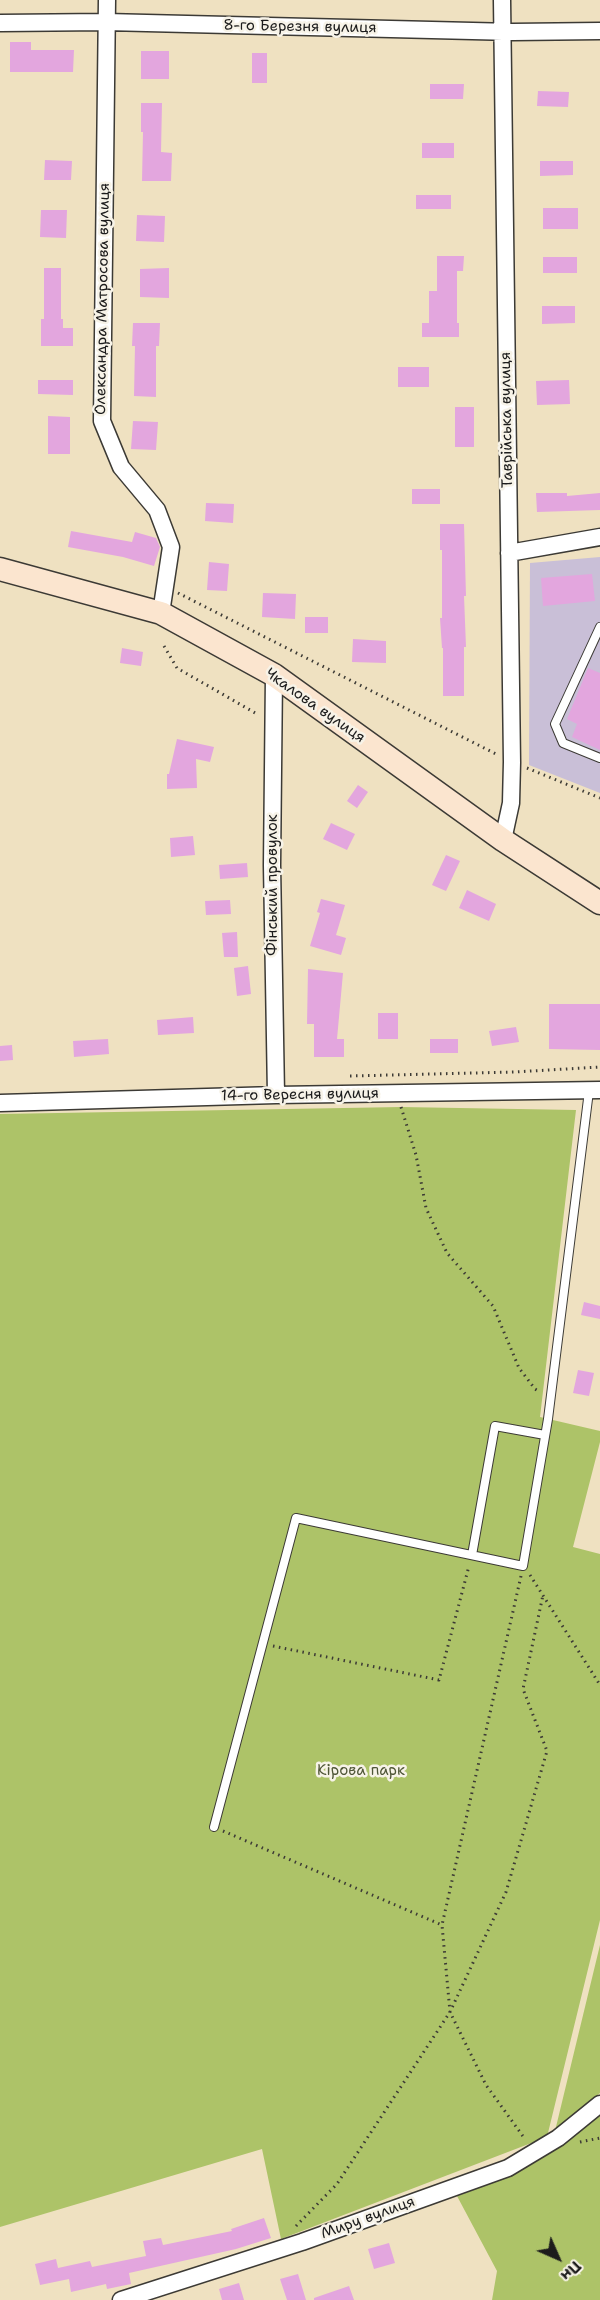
<!DOCTYPE html>
<html>
<head>
<meta charset="utf-8">
<style>
	body { margin:0 }
	#map { position:relative; width:600px; height:2300px; overflow:hidden; background:#efe1c1; font-family:"Shantell Sans",sans-serif }
	canvas { display:block }
	.north { position:absolute; left:528px; top:2228px; width:60px; height:60px; -webkit-text-stroke:4px #f7f3e8; paint-order:stroke; rotate:135deg; font-size:16px; font-weight:700; line-height:24px; text-align:center; color:#1c1c1c }
	.north::after { content:''; display:block; margin:auto; width:21px; height:27px; background:#1c1c1c; clip-path:polygon(50% 0,100% 100%,50% 72%,0 100%) }
</style>
</head>
<body>
<div id="map">
<canvas width="600" height="2300"></canvas>
<div class="north">Пн</div>
</div>
<script>
const context = document.querySelector('canvas').getContext('2d');
context.lineJoin = 'round';
function fillPath(path, color) { context.fillStyle = color; context.fill(path, 'evenodd'); }
const toPath = rows => new Path2D(rows.map(r => 'M' + r).join(''));
function trace(path, color, width, dash) { context.strokeStyle = color; context.lineWidth = width; context.lineCap = dash ? 'butt' : 'round'; context.setLineDash(dash || []); context.stroke(path); }
function write(font, color, halo, rows, align = 'center') {
  context.font = font + ' "Shantell Sans",sans-serif'; context.lineWidth = 5; context.setLineDash([]); context.textBaseline = 'middle'; context.strokeStyle = halo; context.fillStyle = color; for (const [text, x, y, turn = 0] of rows) {
    context.save(); context.translate(x, y); context.rotate((+turn || 0) * Math.PI / 180); context.textAlign = isNaN(turn) ? turn : align; if (halo) context.strokeText(text, 0, 0); context.fillText(text, 0, 0); context.restore();
  }
}
fillPath(toPath([
	[600,557,600,793,529,765,530,563]
]), '#c9bfd7');
fillPath(toPath([
	[401,1107,576,1110,540,1417,600,1431,600,1442,573,1547,600,1554,600,1920,547,2137,281,2239,262,2149,0,2227,0,1114],
	[600,1945,600,2093,555,2131],
	[600,2112,600,2300,492,2300,497,2271,457,2196,511,2176]
]), '#adc368');
fillPath(toPath([
	[10,42,31,42,31,50,74,50,73,72,10,72],
	[141,51,169,51,169,79,141,79],
	[252,53,267,53,267,83,252,83],
	[430,84,464,84,463,99,430,99],
	[538,91,569,92,568,107,537,106],
	[141,103,162,103,161,152,172,153,171,181,142,181,143,132,141,132],
	[422,143,454,143,454,158,422,158],
	[45,160,72,161,71,180,44,180],
	[540,161,573,161,573,175,540,176],
	[416,195,451,195,451,209,416,209],
	[543,208,578,208,578,229,543,229],
	[41,210,67,210,66,238,40,237],
	[137,215,165,216,164,242,136,241],
	[437,256,464,256,463,271,457,271,457,323,459,323,459,337,422,337,422,323,429,323,429,291,437,291],
	[543,257,577,257,577,273,543,273],
	[44,268,61,268,61,319,63,319,63,328,73,328,73,346,41,346,41,319,44,319],
	[169,268,169,298,140,297,140,269],
	[542,306,575,306,575,323,542,324],
	[133,323,160,323,159,346,156,346,156,397,134,396,135,346,132,346],
	[398,367,429,367,429,387,398,387],
	[38,380,73,380,73,395,38,394],
	[569,380,570,404,537,405,536,381],
	[455,407,474,407,474,447,455,447],
	[48,416,70,417,70,454,48,454],
	[133,421,158,422,156,450,131,449],
	[412,489,440,489,440,504,412,504],
	[536,493,567,493,567,496,600,493,600,510,537,512],
	[206,503,234,504,233,523,205,521],
	[440,524,464,524,466,596,464,596,466,647,464,647,464,696,443,696,443,648,442,648,440,618,442,618,442,550,440,550],
	[71,531,132,542,135,532,156,538,160,547,154,566,123,557,68,547],
	[209,562,229,564,227,591,207,590],
	[592,574,595,601,543,606,541,578],
	[263,593,296,594,295,619,262,617],
	[305,617,328,617,328,633,305,633],
	[353,639,386,641,386,663,352,662],
	[122,648,143,652,141,666,120,663],
	[588,668,600,673,600,750,572,737,577,724,567,719],
	[177,739,214,747,210,762,196,759,197,788,167,789,167,774,169,774],
	[358,785,368,792,357,808,347,801],
	[331,823,355,834,347,850,323,839],
	[193,836,195,855,171,857,170,838],
	[446,855,460,861,446,891,432,885],
	[247,863,248,877,220,879,219,865],
	[467,890,496,904,489,921,459,908],
	[321,899,345,905,336,935,346,938,341,955,310,946,320,913,317,912],
	[230,900,231,914,206,915,205,901],
	[237,932,238,957,224,957,222,933],
	[248,966,251,994,237,996,234,968],
	[308,969,343,973,337,1039,344,1039,344,1057,314,1057,314,1024,307,1024],
	[549,1004,600,1004,600,1050,549,1049],
	[378,1013,398,1013,398,1039,378,1039],
	[193,1017,194,1033,158,1035,157,1020],
	[516,1027,519,1042,492,1046,489,1031],
	[108,1039,109,1054,74,1057,73,1041],
	[430,1039,458,1039,458,1053,430,1053],
	[12,1045,13,1060,0,1061,0,1046],
	[584,1302,600,1306,600,1319,581,1315],
	[578,1370,594,1373,589,1396,573,1393],
	[264,2218,271,2238,236,2249,129,2273,131,2284,107,2289,106,2284,71,2292,69,2279,40,2285,35,2264,56,2259,58,2268,90,2261,92,2267,146,2256,143,2241,161,2238,163,2245,232,2231,231,2229],
	[389,2243,395,2263,374,2269,368,2249],
	[298,2274,306,2300,287,2300,280,2279],
	[239,2283,244,2300,222,2300,219,2289],
	[349,2286,354,2300,314,2300,314,2298]
]), '#e3a6de');
const service = toPath([
	[600,627,555,724,563,743,600,758],
	[472,1555,495,1426,545,1435],
	[214,1827,296,1518,523,1566,548,1419,589,1091]
]);
const minor = toPath([
	[107,0,102,421,121,467,157,510,171,547,161,613],
	[502,0,512,762,511,803,503,840],
	[0,23,106,22,513,32,600,31],
	[509,553,600,537],
	[274,675,272,865,276,1095],
	[0,1103,276,1095,600,1090],
	[121,2300,302,2242,508,2168,558,2138,600,2104]
]);
const secondary = toPath([
	[0,569,161,613,274,675,503,840,600,903]
]);
trace(service, '#3c3a35', 10);
trace(minor, '#3c3a35', 19);
trace(secondary, '#3c3a35', 25);
trace(toPath([
	[178,593,496,754],
	[164,646,177,668,257,714],
	[527,768,600,798],
	[350,1076,514,1072,600,1067],
	[401,1107,416,1155,426,1208,447,1253,493,1306,519,1368,535,1389,540,1392],
	[530,1575,600,1685],
	[521,1576,442,1925,450,2012,486,2085,525,2139],
	[273,1646,439,1680,469,1566],
	[223,1831,442,1925],
	[580,2142,600,2138],
	[296,2226,337,2184,450,2012,506,1892,547,1751,523,1689,543,1595]
]), '#3c3a35', 3, [1.5, 4.5]);
trace(service, '#fff', 8);
trace(minor, '#fff', 16);
trace(secondary, '#fbe5cf', 22);
write('15px', '#1c1c1c', '#f7f3e8', [
	["8-го Березня вулиця",300,27,1],
	["Олександра Матросова вулиця",103,299,-89],
	["Таврійська вулиця",507,420,-91],
	["Чкалова вулиця",315,706,35],
	["Фінський провулок",273,885,-90],
	["14-го Вересня вулиця",300,1095,-1],
	["Миру вулиця",368,2218,-20]
]);
write('15px', '#4f5637', '#f7f3e8', [
	["Кірова парк",361,1771]
]);
</script>
</body>
</html>
